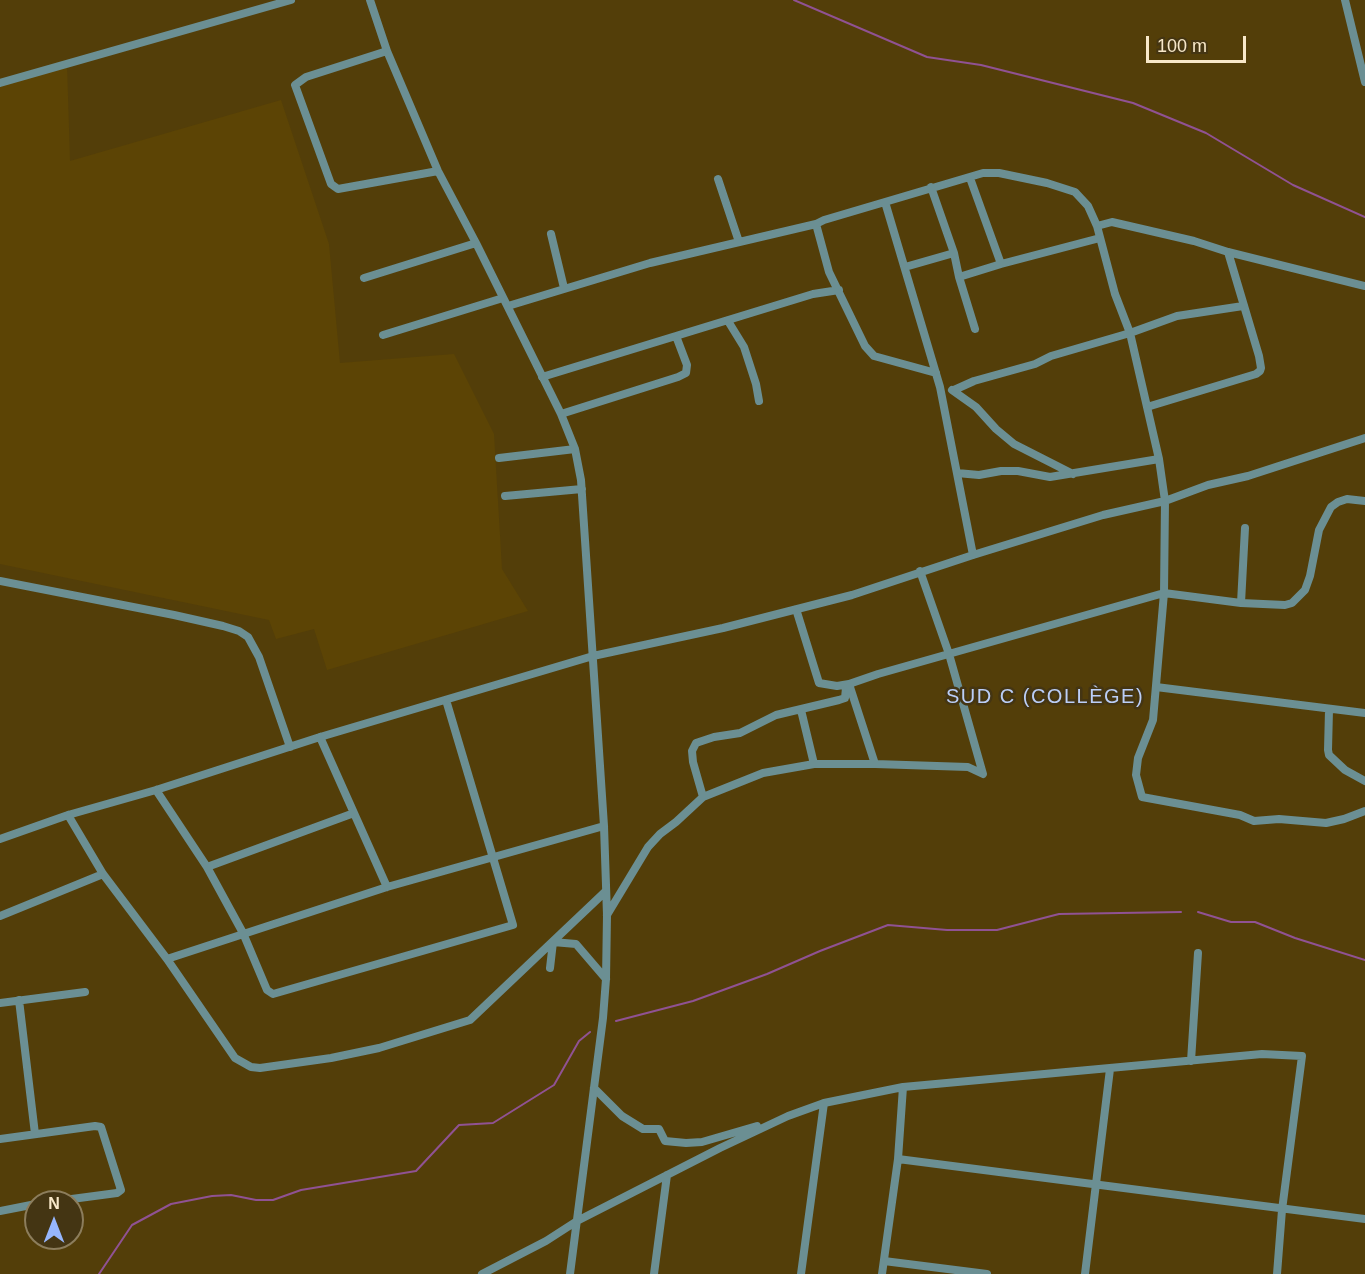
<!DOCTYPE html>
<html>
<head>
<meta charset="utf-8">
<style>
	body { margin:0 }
	#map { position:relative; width:1365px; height:1274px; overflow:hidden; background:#533e09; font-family:Arial,sans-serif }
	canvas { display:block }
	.north { position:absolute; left:24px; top:1190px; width:60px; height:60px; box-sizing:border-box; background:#443513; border:2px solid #8c7d5c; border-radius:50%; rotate:0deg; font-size:16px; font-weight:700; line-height:24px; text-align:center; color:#f8e8c9 }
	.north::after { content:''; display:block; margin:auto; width:21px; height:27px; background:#96b6fd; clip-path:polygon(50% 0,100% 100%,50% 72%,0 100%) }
	.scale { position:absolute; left:1146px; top:36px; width:100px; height:27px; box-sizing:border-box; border:3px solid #f8e8c9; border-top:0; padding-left:8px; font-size:18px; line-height:21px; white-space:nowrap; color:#f8e8c9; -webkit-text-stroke:4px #443513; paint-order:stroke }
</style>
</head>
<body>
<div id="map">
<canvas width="1365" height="1274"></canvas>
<div class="north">N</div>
<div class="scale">100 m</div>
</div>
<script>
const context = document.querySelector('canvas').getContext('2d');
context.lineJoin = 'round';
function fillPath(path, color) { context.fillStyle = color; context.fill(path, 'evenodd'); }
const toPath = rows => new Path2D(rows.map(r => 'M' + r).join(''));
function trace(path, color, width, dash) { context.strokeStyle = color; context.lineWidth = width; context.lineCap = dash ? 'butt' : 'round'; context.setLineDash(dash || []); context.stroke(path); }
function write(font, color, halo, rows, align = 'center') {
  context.font = font + ' Arial,sans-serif'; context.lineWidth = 5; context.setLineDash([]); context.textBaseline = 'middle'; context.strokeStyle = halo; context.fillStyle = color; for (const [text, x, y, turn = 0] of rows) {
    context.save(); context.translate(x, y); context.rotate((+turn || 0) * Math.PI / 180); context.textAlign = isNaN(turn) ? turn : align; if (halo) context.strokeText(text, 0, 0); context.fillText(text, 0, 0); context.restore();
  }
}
fillPath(toPath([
	[67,64,70,161,281,100,329,244,340,363,454,354,494,434,502,569,528,611,327,670,314,629,276,639,269,620,0,564,0,84]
]), '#5c4405');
trace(toPath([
	[794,0,927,57,981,65,1133,103,1206,133,1293,185,1365,217],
	[1198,912,1231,922,1255,922,1295,938,1365,960],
	[616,1021,693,1001,767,974,820,951,888,925,947,930,997,930,1059,914,1181,912],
	[99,1274,132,1225,171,1204,212,1196,231,1195,256,1200,273,1200,301,1190,416,1171,459,1125,493,1123,554,1085,579,1041,590,1032]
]), '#905293', 2);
trace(toPath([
	[370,0,387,51,438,171,476,243,561,414,575,449,581,480,604,826,607,915,606,979,603,1018,570,1274],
	[1345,0,1365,82],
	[387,51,306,77,295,85,331,184,338,189,438,171],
	[0,83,291,0],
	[970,178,1001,264,1100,238],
	[718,179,739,242],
	[885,202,940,387,973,555],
	[816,224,829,272,865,346,874,356,936,373],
	[1097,226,1112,222,1194,241,1228,252,1365,286],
	[551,234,564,288],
	[954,253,959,277,975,329],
	[905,267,954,253,931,187],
	[959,277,1001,264],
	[364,278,476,243],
	[508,306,650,263,816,224,824,220,983,173,999,173,1047,183,1075,192,1088,206,1097,226,1115,294,1130,333,1159,459,1165,501,1164,593,1153,720,1138,758,1136,775,1142,797,1240,815,1254,821,1279,819,1326,823,1344,819,1365,811],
	[728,321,744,347,756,384,759,401],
	[383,335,503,298],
	[542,377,813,294,839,290],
	[952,390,976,407,996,429,1014,444,1073,474],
	[954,390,974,381,1035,364,1051,356,1130,333,1177,316,1243,306],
	[1147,407,1256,374,1260,371,1261,368,1259,356,1228,252],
	[561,414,678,377,686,373,687,365,676,336],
	[499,458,575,449],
	[957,473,979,475,1001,471,1018,471,1050,477,1159,459],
	[505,496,582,489],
	[0,581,174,615,223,626,239,631,248,637,259,657,290,747],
	[1241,603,1245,528],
	[796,609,819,683,837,686,849,684,875,764],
	[1156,687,1365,713],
	[801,710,814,764],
	[1329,710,1328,750,1329,755,1345,770,1365,781],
	[320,737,387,887],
	[156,790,207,867,243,933,267,990,273,994,513,925,446,700],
	[703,797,693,762,692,751,696,743,714,737,740,733,776,715,839,700,845,698,846,688,849,684,878,674,1164,593,1241,603,1285,605,1292,603,1305,590,1310,576,1319,530,1331,507,1338,502,1347,499,1365,501],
	[68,815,103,874,167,959,235,1058,251,1067,260,1068,331,1058,379,1048,470,1020,606,891],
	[0,839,68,815,156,790,320,737,593,656,723,628,852,595,973,555,1103,515,1165,501,1208,485,1248,476,1365,438],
	[207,867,354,813],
	[607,915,648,847,660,834,676,822,703,797,763,773,814,764,875,764,968,767,983,774,949,654,920,571],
	[0,916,103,874],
	[167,959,387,887,604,826],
	[550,968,553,942,576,944,606,979],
	[19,1000,35,1134],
	[0,1003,85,992],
	[1191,1061,1198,953],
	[594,1088,622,1116,643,1129,659,1129,665,1141,686,1143,702,1142,757,1126],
	[0,1139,95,1126,101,1127,121,1190,117,1193,49,1202],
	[898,1159,1365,1219],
	[0,1211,36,1204],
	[884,1261,987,1274],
	[482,1274,546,1241,577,1221,720,1148,788,1116,824,1103,903,1087,1262,1054,1302,1056,1282,1210,1277,1274],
	[654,1274,667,1175],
	[801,1274,824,1103],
	[882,1274,898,1159,903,1087],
	[1085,1274,1110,1069]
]), '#6b8f93', 8);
context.letterSpacing = '1.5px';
write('20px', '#bbcef7', '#443513', [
	["SUD C (COLLÈGE)",1045,697]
]);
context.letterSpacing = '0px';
</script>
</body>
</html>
